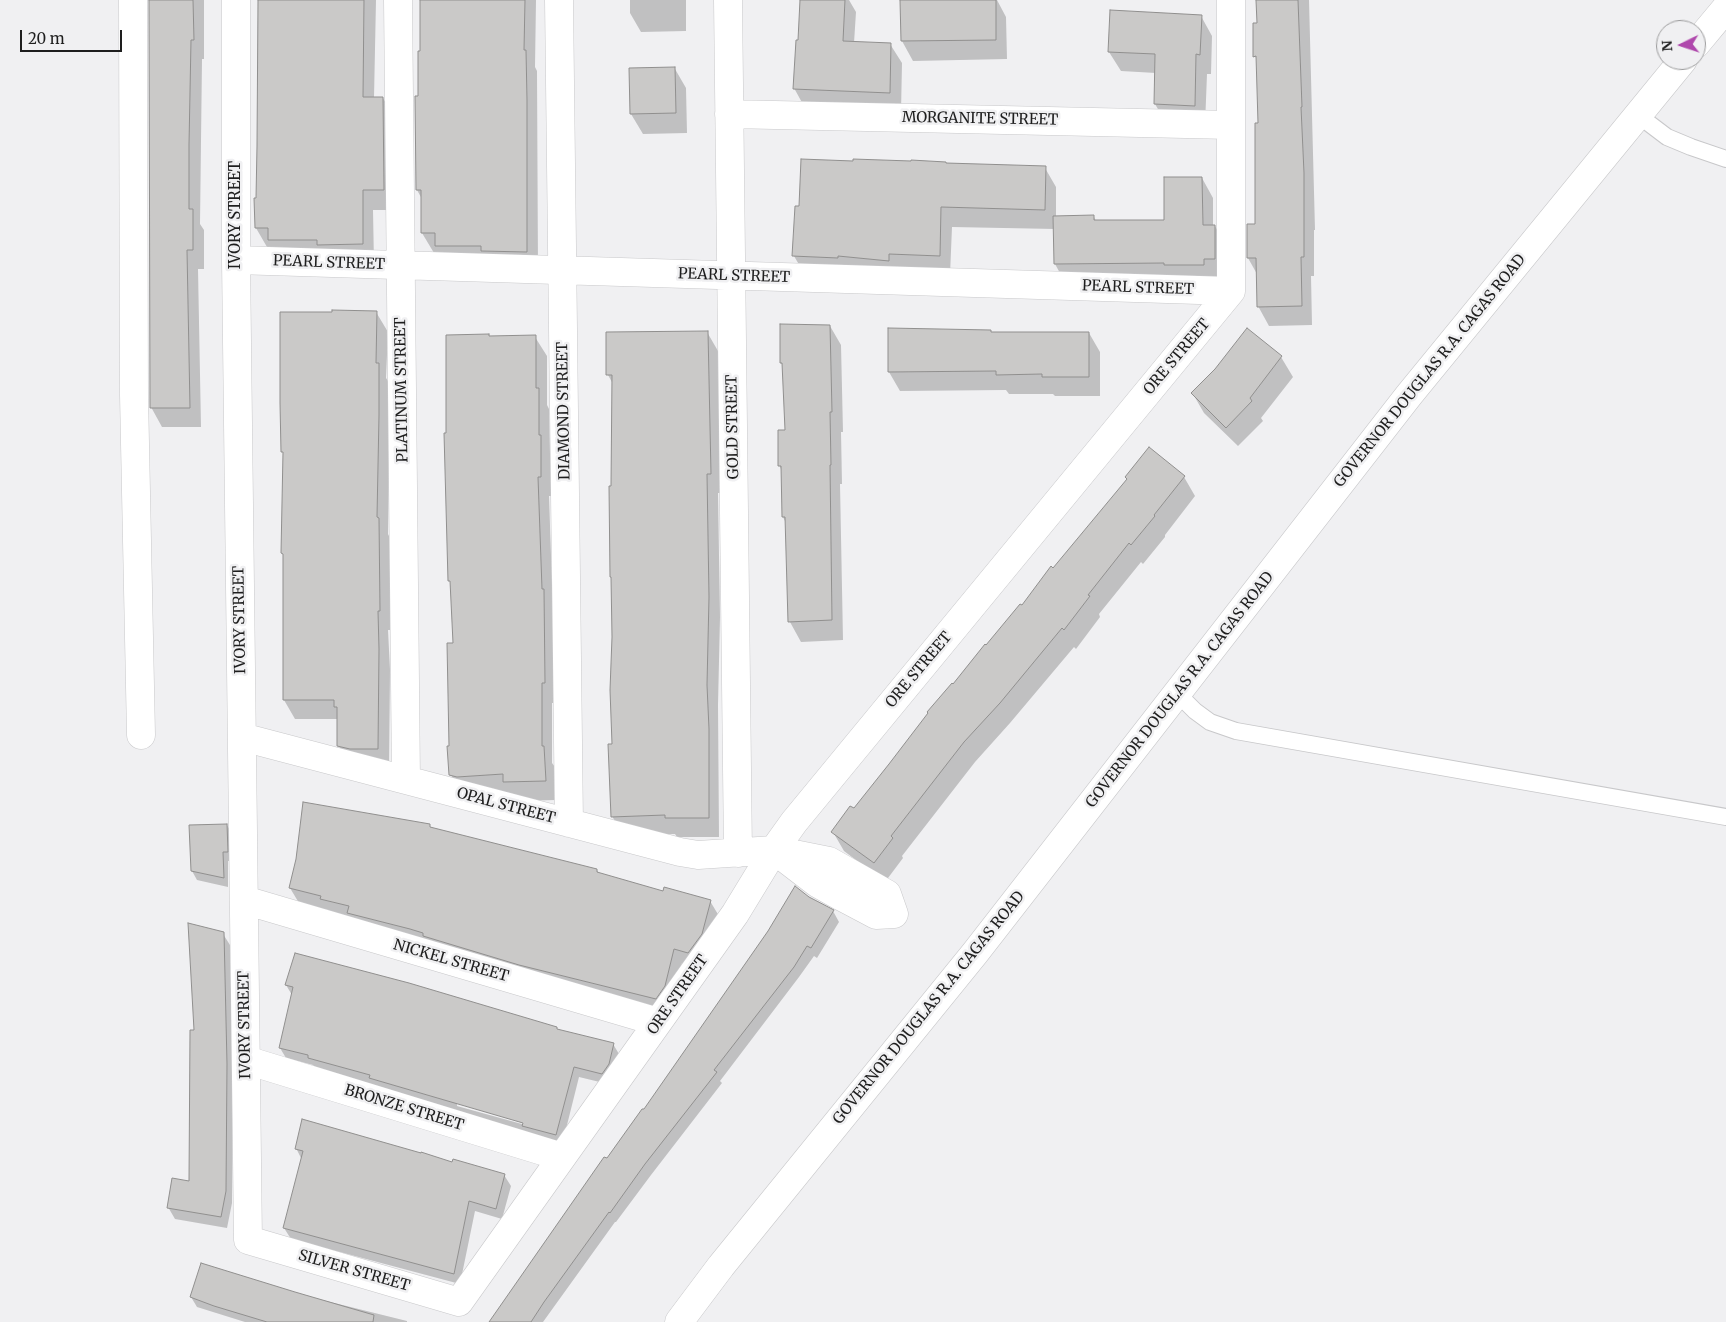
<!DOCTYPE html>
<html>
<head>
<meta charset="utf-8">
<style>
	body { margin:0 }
	#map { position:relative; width:1726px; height:1322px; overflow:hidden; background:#f0f0f2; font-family:Merriweather,serif }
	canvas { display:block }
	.north { position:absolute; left:1656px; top:20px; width:50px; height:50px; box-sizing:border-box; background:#f0f0f2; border:1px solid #9c9c9d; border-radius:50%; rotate:266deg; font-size:14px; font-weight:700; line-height:20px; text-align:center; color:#1e1e1e }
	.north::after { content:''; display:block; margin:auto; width:18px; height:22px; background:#af48ac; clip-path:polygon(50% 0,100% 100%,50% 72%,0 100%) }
	.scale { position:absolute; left:20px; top:30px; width:102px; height:22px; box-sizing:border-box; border:2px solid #1e1e1e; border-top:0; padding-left:6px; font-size:15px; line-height:18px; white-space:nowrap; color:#1e1e1e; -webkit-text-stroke:4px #f0f0f2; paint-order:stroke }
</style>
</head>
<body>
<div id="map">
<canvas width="1726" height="1322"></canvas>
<div class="north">N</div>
<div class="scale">20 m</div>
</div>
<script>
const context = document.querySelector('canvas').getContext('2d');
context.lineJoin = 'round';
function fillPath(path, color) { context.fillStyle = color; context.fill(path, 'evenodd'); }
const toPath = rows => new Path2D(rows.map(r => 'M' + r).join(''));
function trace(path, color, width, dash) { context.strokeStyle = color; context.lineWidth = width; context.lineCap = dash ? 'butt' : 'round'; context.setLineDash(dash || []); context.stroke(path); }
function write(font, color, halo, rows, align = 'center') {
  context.font = font + ' Merriweather,serif'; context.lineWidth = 5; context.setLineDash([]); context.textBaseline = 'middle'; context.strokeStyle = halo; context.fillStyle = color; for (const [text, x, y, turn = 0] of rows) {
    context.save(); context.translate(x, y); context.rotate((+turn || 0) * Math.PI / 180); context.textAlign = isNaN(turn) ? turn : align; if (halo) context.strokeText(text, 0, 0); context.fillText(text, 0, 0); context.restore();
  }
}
fillPath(toPath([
	[150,0,204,0,204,59,202,59,200,224,204,230,204,269,198,269,201,427,162,427,151,407],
	[258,0,376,0,374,98,383,98,394,117,395,210,373,210,374,264,281,259,274,247,267,247,256,228,259,74,258,71],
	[421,0,536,0,535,67,537,71,538,271,447,265,440,252,434,253,422,233,422,199,417,190,416,98,419,98,421,52],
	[630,0,686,0,686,31,641,32,630,13],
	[801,0,849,0,856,12,854,43,890,44,902,63,901,112,805,108,794,88,799,42],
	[902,0,997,0,1006,17,1007,59,913,61,902,41],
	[1257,0,1309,0,1315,230,1314,230,1314,276,1311,276,1312,325,1269,326,1258,306,1257,274,1248,258,1257,225,1259,124,1258,62,1255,56,1258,24],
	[1201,16,1212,36,1211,74,1207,74,1205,125,1166,123,1155,104,1156,73,1121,71,1109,52],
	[631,69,675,69,686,88,687,133,643,134,631,114],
	[946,163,1045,168,1056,187,1056,217,1094,217,1096,221,1165,221,1202,178,1213,198,1213,226,1215,226,1226,246,1226,278,1066,284,1055,264,1055,229,952,227,950,275,805,275,794,256],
	[376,312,388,332,386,378,390,384,388,534,390,538,390,630,388,630,390,670,389,768,350,765,338,745,338,719,295,719,284,700,285,557,282,553,284,455,283,452,281,403],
	[830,326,841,345,843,432,841,432,842,484,840,484,843,640,801,642,790,622,786,523,783,517,782,471,779,465,786,431,784,367,781,363],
	[1247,330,1281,357,1293,377,1261,418,1263,421,1238,446,1204,413,1193,394,1215,370],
	[707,332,718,351,722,493,718,493,720,617,718,705,719,837,677,837,675,834,623,835,612,816,613,384,608,375],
	[991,333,1089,333,1100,352,1100,396,1055,396,1053,394,1009,394,1006,390,900,391,889,372],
	[489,335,490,337,535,337,547,356,547,405,549,409,550,453,551,456,552,496,549,496,556,703,552,703,552,763,555,767,556,800,516,801,462,795,451,775,454,644],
	[1184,477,1195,496,1165,535,1165,537,1143,564,1141,562,1099,614,1100,617,1076,649,1074,647,1010,723,975,762,902,856,903,858,885,882,844,851,833,832,854,810,953,685,1053,570],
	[227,825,232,834,232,861,228,861,228,887,197,880,192,871],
	[429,825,431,828,597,870,599,874,664,893,710,901,719,916,697,967,682,963,673,1001,664,1013,330,914,328,910,299,903,290,888],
	[809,898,833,911,839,922,817,958,814,956,799,977,720,1081,722,1083,651,1175,616,1222,615,1222,543,1322,491,1322,644,1111],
	[223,934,230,945,233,1076,232,1203,227,1228,175,1219,168,1207,190,1182],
	[286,985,558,1031,613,1044,619,1054,608,1084,579,1077,562,1145,529,1137,526,1132,376,1088,374,1085,315,1068,313,1065,286,1058,280,1048,292,995],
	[457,1103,529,1123,529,1126,457,1106],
	[296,1148,453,1163,504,1175,511,1186,502,1219,475,1211,460,1284,291,1239,284,1228,302,1160],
	[294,1293,407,1321,407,1322,245,1322,197,1307,191,1297]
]), '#0003');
const building = toPath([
	[149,0,193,0,194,40,191,40,189,145,189,209,193,209,193,250,187,250,190,408,150,408,149,0],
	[258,0,364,0,363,97,383,97,384,190,363,190,363,244,317,245,317,240,268,240,268,228,255,228,254,198,256,198,257,146,258,0],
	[420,0,525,0,524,50,526,50,527,100,527,252,481,251,481,246,435,246,435,233,421,233,421,190,416,190,415,96,418,96,418,51,420,51,420,0],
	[800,0,845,0,843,41,891,43,890,93,793,89,796,40,798,40,800,0],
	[900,0,996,0,996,40,901,41,900,0],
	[1256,0,1298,0,1302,107,1301,107,1304,173,1304,257,1301,257,1302,306,1257,307,1256,258,1247,258,1247,224,1255,224,1255,123,1258,123,1256,56,1253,57,1253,23,1257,23,1256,0],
	[1110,10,1202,15,1200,55,1196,54,1195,106,1154,104,1155,54,1108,52,1110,10],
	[675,67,676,113,630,114,629,68,675,67],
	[801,159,853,161,853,159,911,161,911,160,946,162,946,163,1046,166,1045,210,941,207,940,256,889,254,889,261,838,256,838,258,792,256,795,206,799,206,801,159],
	[1164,177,1202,177,1203,225,1215,225,1215,259,1204,259,1204,265,1164,265,1164,263,1054,264,1053,216,1094,215,1094,220,1164,220,1164,177],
	[332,310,377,311,376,363,379,363,379,415,377,517,379,518,380,611,378,611,379,649,378,749,350,749,337,746,337,707,334,707,334,700,283,700,283,554,281,553,283,452,281,452,280,403,280,312,332,312,332,310],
	[780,324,830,325,832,412,830,412,831,465,830,465,832,620,788,622,785,517,782,517,781,466,778,466,778,430,785,430,782,363,780,363,780,324],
	[888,328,991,330,991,332,1089,332,1089,377,1042,377,1042,374,996,375,996,371,888,372,888,328],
	[1247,328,1282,356,1250,398,1252,401,1226,428,1191,393,1215,369,1247,328],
	[708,331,711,474,707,474,709,597,707,685,709,729,709,818,665,818,665,815,611,817,608,744,612,744,610,690,612,637,611,577,610,577,609,486,611,486,612,375,606,375,606,332,708,331],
	[489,334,489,336,536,335,536,388,539,388,539,435,541,435,541,477,538,477,542,589,544,589,545,683,542,683,542,746,544,746,546,781,503,782,503,774,457,777,449,775,447,746,449,746,447,643,453,643,450,581,448,581,444,433,446,433,446,335,489,334],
	[1149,447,1185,476,1154,515,1155,516,1131,545,1129,543,1088,595,1090,596,1064,630,1062,628,1000,703,964,742,891,836,893,838,874,863,831,832,850,806,854,808,889,764,928,713,927,712,952,683,953,684,985,644,986,645,1020,604,1022,605,1051,566,1053,568,1127,479,1125,477,1149,447],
	[303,802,430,824,430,827,597,869,597,872,663,891,664,887,711,900,702,934,688,953,674,949,665,986,656,999,519,965,423,936,423,933,410,929,347,913,349,906,320,899,321,896,289,888,296,859,303,802],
	[227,824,228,852,223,852,224,878,191,871,189,825,227,824],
	[795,886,809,897,834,910,811,948,807,946,794,967,714,1070,717,1072,645,1164,610,1213,609,1212,544,1302,531,1322,489,1322,604,1157,607,1158,642,1109,644,1109,768,931,795,886],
	[188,923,224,932,227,1064,226,1191,221,1217,167,1208,172,1178,189,1181,190,1030,194,1030,188,923],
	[295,953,409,983,557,1027,557,1029,614,1043,609,1064,602,1074,574,1067,556,1135,522,1126,523,1123,369,1078,370,1075,308,1058,308,1055,279,1048,293,987,285,985,295,953],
	[302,1119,421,1153,421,1152,452,1162,453,1159,505,1174,496,1209,469,1201,454,1274,283,1228,303,1151,295,1149,302,1119],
	[201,1263,295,1292,374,1315,373,1322,267,1322,214,1306,190,1297,201,1263]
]);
fillPath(building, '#cac9c8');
trace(building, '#908f8e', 1);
const lane = toPath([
	[1638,115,1667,137,1691,147,1726,159],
	[1177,693,1195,711,1210,722,1236,731,1726,817]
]);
const street = toPath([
	[133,0,134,395,141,735],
	[236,0,236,260,248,1240,459,1302,735,914,774,850,794,822,1231,291,1231,0],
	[398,0,406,780],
	[559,0,569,823],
	[728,0,738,853],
	[729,114,1231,125],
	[236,260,1231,291],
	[242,737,680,852,698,855,774,850,829,861,887,894,894,914,876,915,842,897,817,883,774,850],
	[244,900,658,1022],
	[246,1060,562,1157]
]);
const primary = toPath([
	[1696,44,1726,8],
	[679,1322,721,1266,975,953,1409,395,1683,60]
]);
trace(lane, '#c8c8ca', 18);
trace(street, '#c8c8ca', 29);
trace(primary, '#c8c8ca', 29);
trace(lane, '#fff', 16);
trace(street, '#fff', 28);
trace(primary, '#fff', 28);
write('15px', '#1e1e1e', '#f0f0f2', [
	["MORGANITE STREET",980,119,1],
	["IVORY STREET",236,215,-90],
	["PEARL STREET",329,263,2],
	["PEARL STREET",734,276,2],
	["PEARL STREET",1138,288,2],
	["ORE STREET",1177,357,-50],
	["GOVERNOR DOUGLAS R.A. CAGAS ROAD",1430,371,-51],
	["PLATINUM STREET",402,390,-91],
	["DIAMOND STREET",564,411,-91],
	["GOLD STREET",733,427,-91],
	["IVORY STREET",240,620,-91],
	["ORE STREET",919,670,-50],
	["GOVERNOR DOUGLAS R.A. CAGAS ROAD",1180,690,-52],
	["OPAL STREET",506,806,15],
	["NICKEL STREET",451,961,16],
	["ORE STREET",678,995,-55],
	["GOVERNOR DOUGLAS R.A. CAGAS ROAD",929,1008,-51],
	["IVORY STREET",245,1025,-91],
	["BRONZE STREET",404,1108,17],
	["SILVER STREET",354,1271,16]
]);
</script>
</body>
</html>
